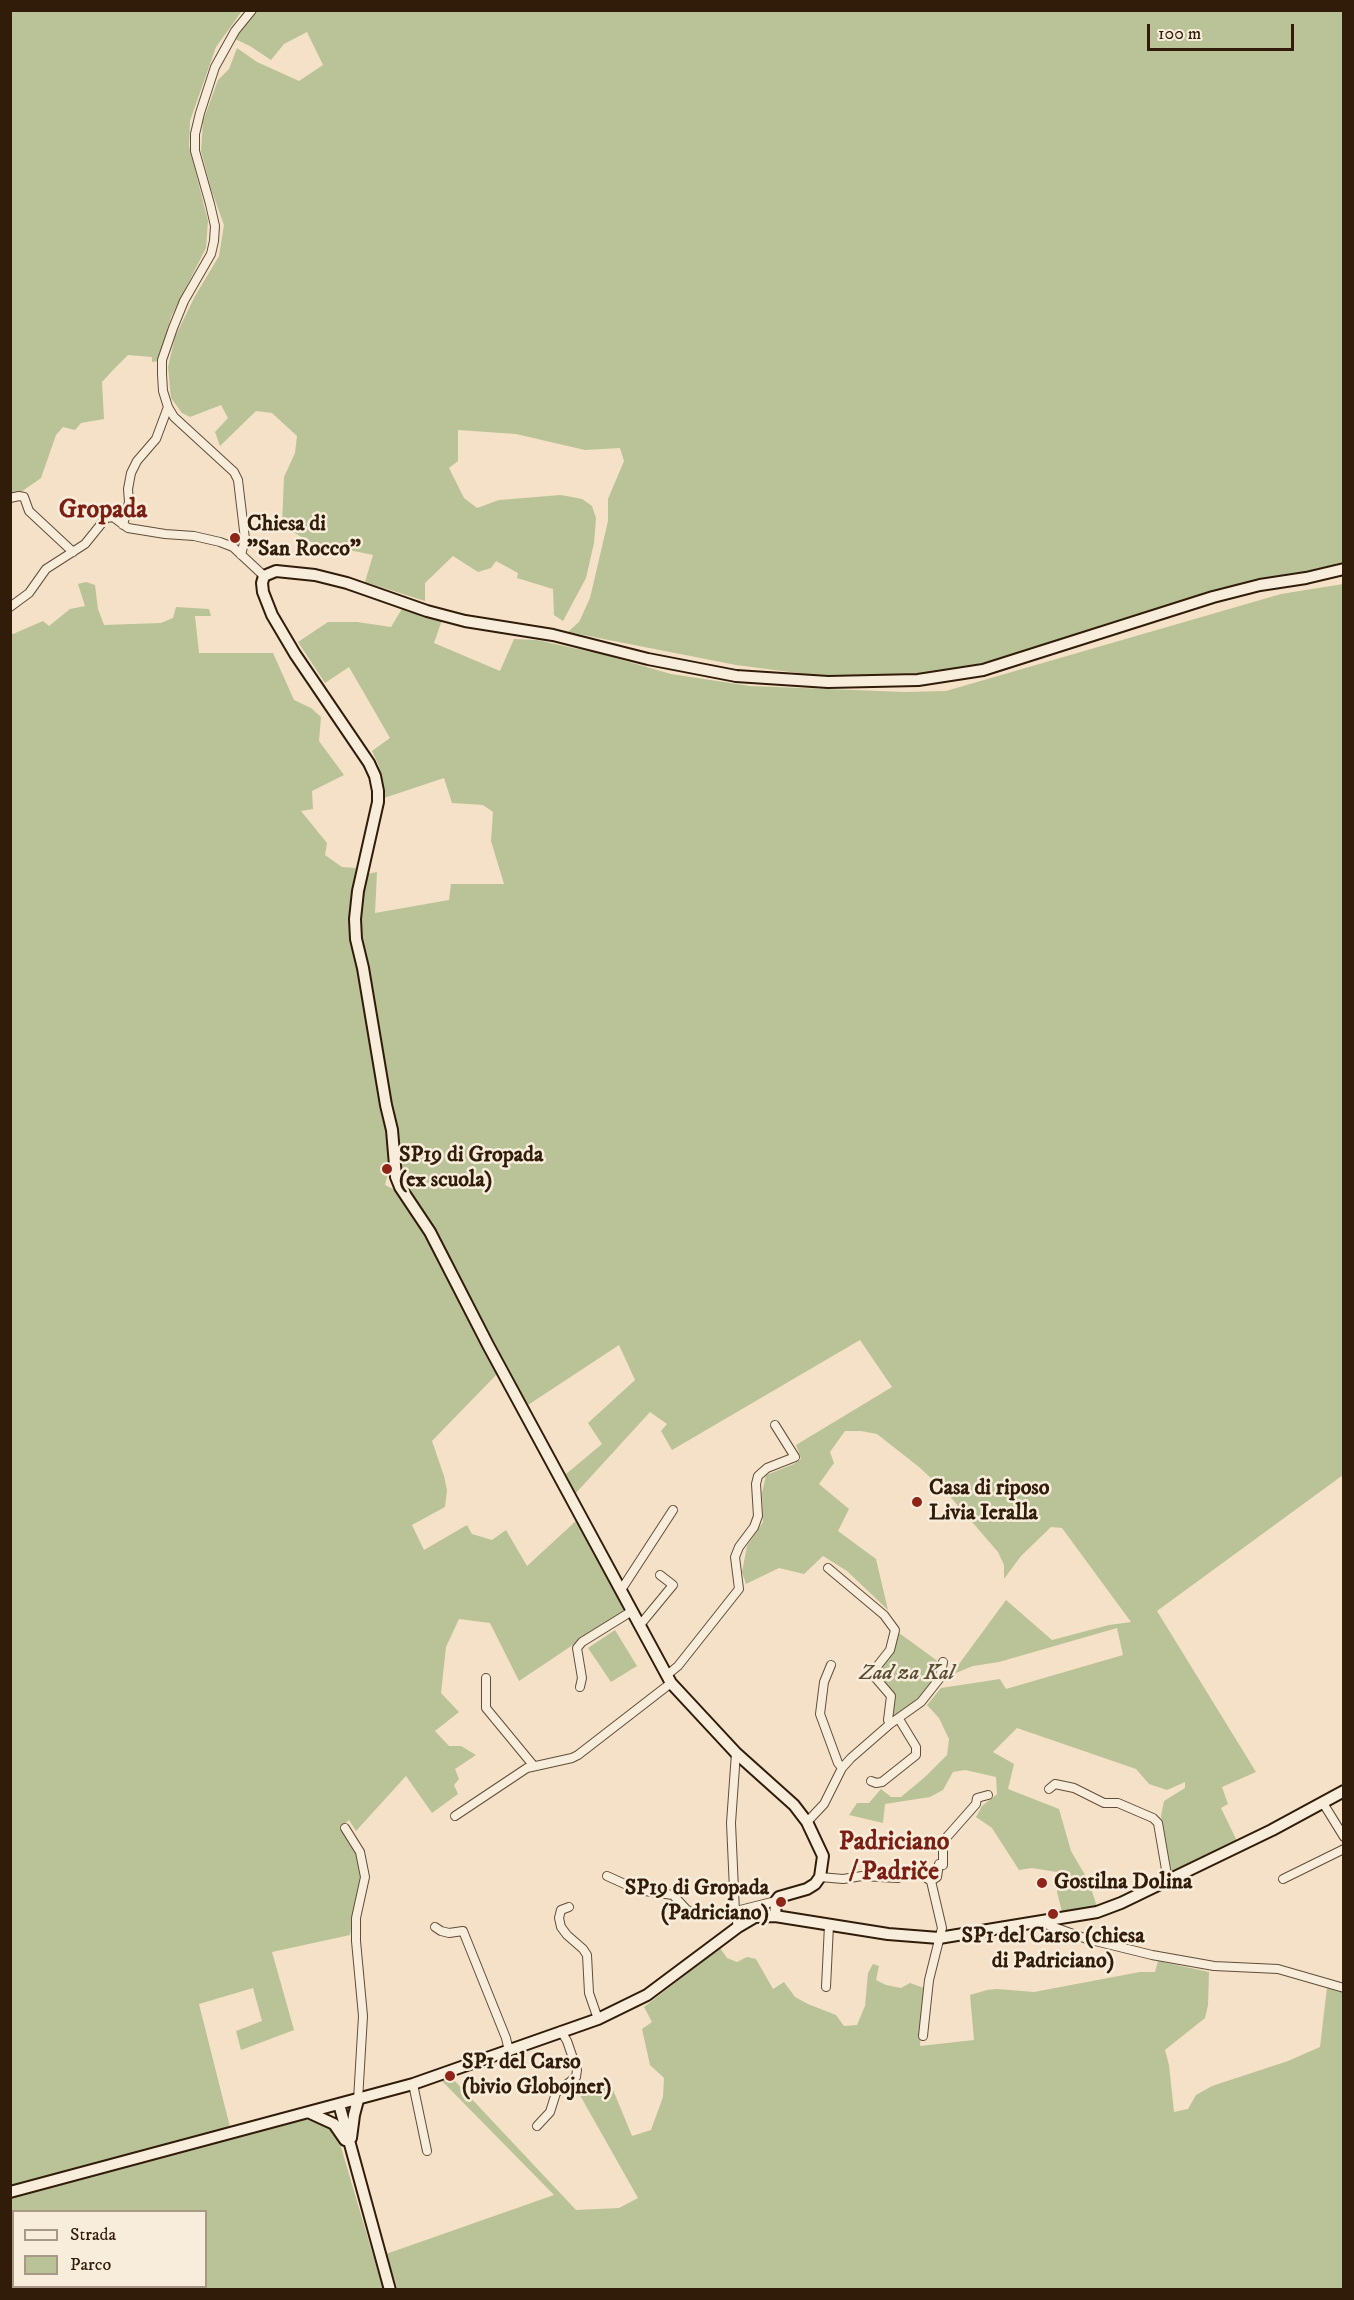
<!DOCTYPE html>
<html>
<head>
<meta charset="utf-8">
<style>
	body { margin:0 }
	#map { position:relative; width:1354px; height:2300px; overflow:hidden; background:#f4e1c7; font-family:"IM FELL DW Pica",serif }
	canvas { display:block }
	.frame { position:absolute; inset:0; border:12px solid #301c09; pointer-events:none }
	.legend { position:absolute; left:12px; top:2210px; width:195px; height:78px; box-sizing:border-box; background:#f8ecdb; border:2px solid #a89987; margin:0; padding:8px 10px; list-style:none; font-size:18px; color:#301c09 }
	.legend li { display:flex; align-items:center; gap:12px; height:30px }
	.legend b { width:30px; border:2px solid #a89987 }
	.scale { position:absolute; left:1147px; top:24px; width:147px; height:27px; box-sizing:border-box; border:3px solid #301c09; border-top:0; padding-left:8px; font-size:18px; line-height:21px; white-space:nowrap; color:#301c09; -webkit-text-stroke:4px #f8ecdb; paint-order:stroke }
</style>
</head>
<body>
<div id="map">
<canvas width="1354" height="2300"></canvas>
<div class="frame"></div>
<ul class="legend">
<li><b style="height:8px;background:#f8ecdb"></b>Strada</li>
<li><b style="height:16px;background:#bac397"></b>Parco</li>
</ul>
<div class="scale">100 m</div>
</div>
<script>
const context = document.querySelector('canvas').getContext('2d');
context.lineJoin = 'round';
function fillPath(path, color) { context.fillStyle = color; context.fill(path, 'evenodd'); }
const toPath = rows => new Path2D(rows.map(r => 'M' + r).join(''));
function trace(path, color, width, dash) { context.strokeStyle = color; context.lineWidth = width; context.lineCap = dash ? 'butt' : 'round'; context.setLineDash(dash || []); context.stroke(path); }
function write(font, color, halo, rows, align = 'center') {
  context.font = font + ' "IM FELL DW Pica",serif'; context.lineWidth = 5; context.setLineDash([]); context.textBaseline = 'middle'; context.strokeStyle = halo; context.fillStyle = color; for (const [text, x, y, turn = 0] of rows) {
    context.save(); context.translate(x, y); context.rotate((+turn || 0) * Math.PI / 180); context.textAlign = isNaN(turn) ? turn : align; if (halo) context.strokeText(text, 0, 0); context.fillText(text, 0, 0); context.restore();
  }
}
fillPath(toPath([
	[10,11,242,11,216,47,190,121,189,146,208,221,206,248,171,317,158,361,152,362,152,357,128,355,115,368,102,382,104,419,81,423,75,430,63,427,56,435,41,478,21,492,10,495],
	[256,11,1343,11,1343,562,1308,572,1252,581,1114,621,998,659,942,673,821,676,736,665,568,632,579,622,590,598,608,521,608,499,624,461,620,448,585,450,516,434,458,430,458,461,449,468,464,498,477,508,499,500,561,495,582,499,592,506,596,518,594,543,586,578,563,621,554,615,553,589,517,578,518,573,496,561,491,568,478,572,453,556,425,583,425,601,365,582,373,555,349,550,343,551,308,541,282,525,284,477,295,453,297,436,272,413,256,411,220,446,215,432,228,418,221,405,190,417,182,413,171,398,168,367,175,337,195,296,219,256,224,225,211,189,201,151,203,121,218,80,229,69,237,48,257,62,299,81,323,65,307,32,284,44,271,60,250,46,235,39],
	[86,582,95,585,98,609,104,625,161,623,173,618,176,607,209,609,211,616,195,616,199,653,273,653,294,700,311,708,321,717,319,741,344,775,312,791,313,809,301,811,327,843,325,855,342,867,356,868,351,895,350,920,389,1136,388,1173,385,1185,397,1191,425,1233,498,1373,432,1441,444,1476,447,1490,445,1507,412,1525,424,1550,467,1525,472,1534,492,1540,506,1530,527,1566,577,1520,625,1608,622,1612,519,1681,490,1623,459,1619,446,1647,441,1693,459,1712,435,1731,449,1746,461,1746,476,1755,455,1769,459,1779,454,1785,458,1794,432,1813,406,1776,356,1831,349,1820,340,1828,351,1840,358,1857,360,1877,350,1935,272,1952,294,2030,241,2050,236,2031,262,2021,253,1988,199,2004,230,2127,11,2185,10,633,13,634,43,621,49,626,70,609,85,606,78,584],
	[1343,584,1343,1475,1157,1611,1256,1772,1222,1787,1228,1804,1221,1808,1237,1841,1171,1872,1161,1816,1164,1801,1185,1788,1185,1782,1167,1790,1149,1784,1136,1769,1017,1728,993,1752,1014,1764,1008,1789,1059,1809,1071,1851,1089,1882,1097,1907,1062,1912,1057,1892,1060,1881,1057,1872,1032,1868,1019,1870,992,1828,976,1817,982,1806,997,1794,996,1777,965,1770,953,1772,943,1790,930,1797,885,1804,883,1823,849,1815,857,1803,869,1803,881,1789,891,1797,901,1797,925,1777,947,1755,949,1739,939,1718,927,1705,941,1688,1000,1679,1006,1689,1123,1655,1117,1628,999,1662,973,1666,951,1675,1006,1600,1052,1640,1109,1625,1131,1622,1062,1528,1051,1527,1021,1556,1004,1579,1004,1565,998,1552,947,1493,919,1467,877,1434,861,1431,845,1431,830,1452,834,1463,819,1484,849,1509,838,1531,876,1559,888,1610,847,1571,823,1556,804,1574,779,1568,746,1584,742,1572,747,1546,763,1522,762,1493,766,1475,794,1464,801,1459,796,1445,892,1387,860,1340,672,1450,661,1431,667,1424,650,1412,575,1494,566,1474,602,1444,588,1423,635,1380,619,1345,528,1405,429,1220,403,1179,397,1132,360,938,359,906,367,874,377,872,375,913,449,900,451,884,504,884,491,841,493,812,483,805,452,803,444,778,384,798,379,766,372,751,390,738,349,667,325,683,298,642,328,622,357,622,391,627,403,607,442,620,434,643,500,671,514,639,537,640,605,655,671,674,750,686,905,692,946,691,1281,594],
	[615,1630,637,1666,611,1682,588,1648],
	[895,1630,943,1665,940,1678,921,1702,890,1724,891,1696,873,1675],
	[720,1948,727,1958,737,1962,747,1957,756,1959,773,1989,784,1982,795,1997,808,2004,836,2015,844,2026,857,2025,865,2006,868,1973,873,1964,879,1966,876,1980,886,1985,901,1988,910,1983,924,1988,920,2046,974,2040,970,1995,987,1990,997,1989,1034,1992,1140,1972,1155,1972,1158,1961,1209,1972,1208,2005,1205,2018,1165,2050,1169,2065,1174,2112,1188,2109,1196,2095,1212,2086,1288,2061,1320,2047,1327,1987,1343,1992,1343,2289,398,2290,386,2254,554,2195,442,2081,453,2079,576,2210,619,2208,638,2198,577,2090,609,2080,632,2136,651,2130,663,2097,664,2078,650,2065,642,2029,652,2022,644,2007],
	[302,2120,314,2120,328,2126,338,2137,383,2289,11,2290,11,2196],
	[14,2212,206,2212,206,2286,14,2286]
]), '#bac397');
const street = toPath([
	[10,498,19,496,24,497,29,511,73,552],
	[123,525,129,502,128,489,131,473,137,461,156,439,168,407],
	[241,555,245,539,238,480,234,472,174,417,168,407,163,391,162,374,162,360,173,328,184,301,211,254,214,241,215,226,210,204,195,151,195,134,200,113,215,67,235,31,252,10],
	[10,607,29,593,46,569,85,544,106,518,113,517,128,528,165,534,194,536,220,542,233,547,264,576],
	[828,1568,884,1615,895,1630,890,1650,875,1669,873,1675,891,1696,888,1720,890,1724],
	[621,1590,673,1510],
	[640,1625,673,1585,660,1575],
	[831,1665,824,1682,820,1714,838,1763,842,1768],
	[667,1675,678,1666,739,1589,735,1557,739,1547,754,1527,758,1516,756,1484,758,1476,767,1468,795,1457,775,1425],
	[486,1678,486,1708,533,1765],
	[580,1687,582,1678,577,1648,582,1642,632,1611],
	[736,1753,731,1823,735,1912,738,1927],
	[871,1781,876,1783,882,1782,916,1755,916,1747,899,1719],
	[1049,1789,1055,1784,1074,1788,1104,1803,1118,1803,1153,1818,1158,1823,1168,1881],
	[1323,1803,1344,1837],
	[455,1816,527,1768,572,1758,578,1755,671,1683],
	[807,1822,824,1804,842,1768,851,1758,890,1724,921,1702,940,1678,943,1662],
	[345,1828,360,1852,365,1877,356,1918,356,1941,363,2016,358,2100],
	[607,1876,638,1890,673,1895,686,1909,693,1913,728,1913,776,1901],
	[820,1877,843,1879,862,1876,898,1878,908,1872,922,1875,931,1881,942,1928,929,1980,923,2036],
	[1283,1879,1344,1849],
	[931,1881,937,1877,939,1864,943,1865,943,1843,946,1838,976,1804,977,1798,988,1795],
	[569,1907,561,1910,559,1918,561,1927,567,1935,583,1949,587,1955,589,1993,598,2019],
	[1040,1922,1087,1939,1152,1955,1214,1966,1278,1969,1344,1988],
	[435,1927,441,1931,449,1933,463,1931,506,2038,509,2051],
	[826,1987,829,1925],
	[413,2084,427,2151],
	[537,2126,550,2112,556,2093,576,2077,577,2070,567,2041,561,2031]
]);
const secondary = toPath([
	[775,1916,776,1901,779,1897,807,1889,815,1884,820,1877,823,1856,807,1822,794,1805,736,1753,671,1683,488,1345,430,1232,400,1187,396,1177,392,1130,386,1105,363,968,356,939,355,919,358,891,378,802,378,791,375,776,369,763,295,654,272,615,263,592,262,583,264,576,276,571,315,575,347,583,427,611,465,621,553,635,648,659,736,676,828,682,918,680,983,670,1213,597,1260,585,1306,578,1344,569],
	[339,2104,390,2290],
	[310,2113,334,2124,345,2140],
	[351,2138,354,2115,358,2100],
	[10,2192,413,2084,598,2019,647,1995,738,1927,755,1917,775,1916,888,1934,939,1938,1097,1912,1121,1903,1272,1830,1344,1791]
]);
trace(street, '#614d38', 10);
trace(secondary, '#301c09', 14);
trace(street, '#f8ecdb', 8);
trace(secondary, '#f8ecdb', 10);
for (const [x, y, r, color] of [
	[235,538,6,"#8f2418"],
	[387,1169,6,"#8f2418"],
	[917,1502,6,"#8f2418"],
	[1042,1883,6,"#8f2418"],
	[781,1902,6,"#8f2418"],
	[1053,1914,6,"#8f2418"],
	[450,2076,6,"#8f2418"]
]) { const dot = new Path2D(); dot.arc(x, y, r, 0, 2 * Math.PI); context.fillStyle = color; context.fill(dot); trace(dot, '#f8ecdb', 2); }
write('bold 22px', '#301c09', '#f8ecdb', [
	["Chiesa di",247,525],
	["\"San Rocco\"",247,550],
	["SP19 di Gropada",399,1156],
	["(ex scuola)",399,1181],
	["Casa di riposo",929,1489],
	["Livia Ieralla",929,1514],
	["Gostilna Dolina",1054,1883],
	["SP19 di Gropada",769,1889,"right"],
	["(Padriciano)",769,1914,"right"],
	["SP1 del Carso (chiesa",1053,1937,"center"],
	["di Padriciano)",1053,1962,"center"],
	["SP1 del Carso",462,2063],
	["(bivio Globojner)",462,2088]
], 'left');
write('italic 22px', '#594e34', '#f8ecdb', [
	["Zad za Kal",907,1674]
]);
write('bold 26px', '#7a1f14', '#f8ecdb', [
	["Gropada",103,512],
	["Padriciano",894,1844],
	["/ Padriče",894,1874]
]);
</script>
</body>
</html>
